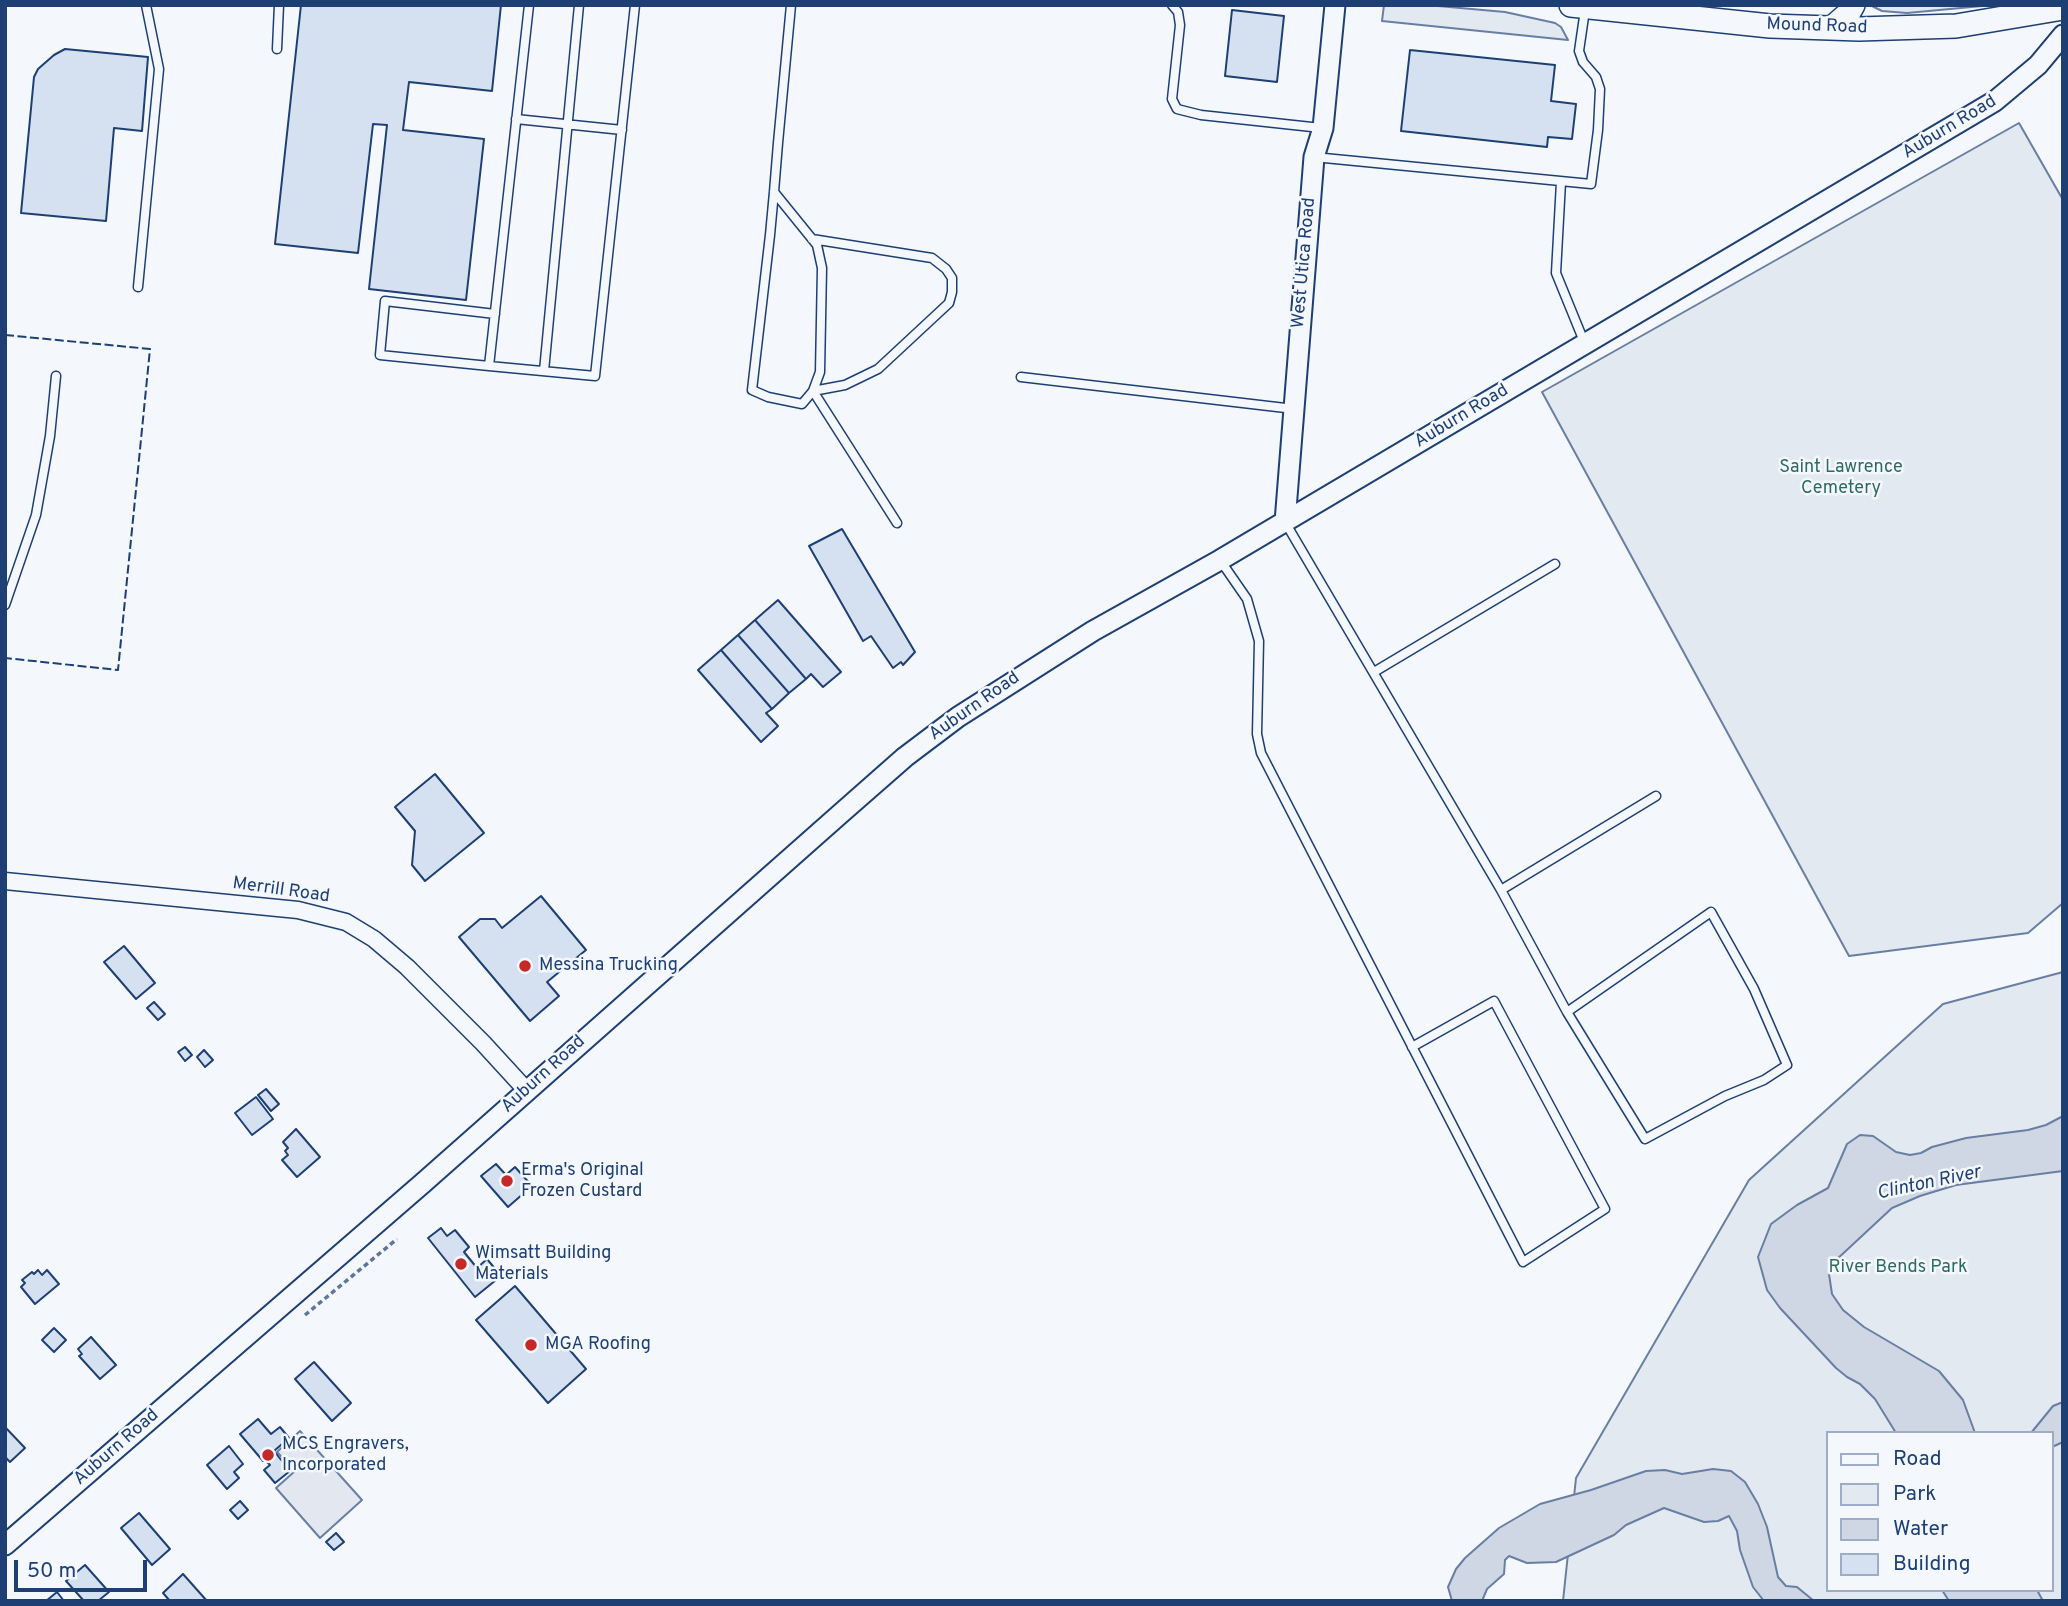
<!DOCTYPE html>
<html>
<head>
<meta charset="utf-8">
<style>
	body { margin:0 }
	#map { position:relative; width:2068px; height:1606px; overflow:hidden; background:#f4f7fb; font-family:Overpass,sans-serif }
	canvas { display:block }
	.frame { position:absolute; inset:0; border:7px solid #1d3f73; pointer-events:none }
	.legend { position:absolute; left:1826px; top:1431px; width:228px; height:161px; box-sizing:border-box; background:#f4f7fb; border:2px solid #9eadc5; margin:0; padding:9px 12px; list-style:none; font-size:21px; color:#1d3f73 }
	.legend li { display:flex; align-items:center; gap:14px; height:35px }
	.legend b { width:35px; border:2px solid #9eadc5 }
	.scale { position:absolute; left:14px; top:1560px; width:133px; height:32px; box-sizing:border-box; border:4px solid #1d3f73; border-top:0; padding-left:9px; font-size:21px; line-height:24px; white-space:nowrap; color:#1d3f73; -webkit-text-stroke:5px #f4f7fb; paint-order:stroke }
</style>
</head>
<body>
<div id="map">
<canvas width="2068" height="1606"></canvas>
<div class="frame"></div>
<ul class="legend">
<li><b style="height:9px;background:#f4f7fb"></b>Road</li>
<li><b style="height:19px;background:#e3e9f0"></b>Park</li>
<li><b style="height:19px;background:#cfd7e4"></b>Water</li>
<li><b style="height:19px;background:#d5e0f0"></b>Building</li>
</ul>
<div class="scale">50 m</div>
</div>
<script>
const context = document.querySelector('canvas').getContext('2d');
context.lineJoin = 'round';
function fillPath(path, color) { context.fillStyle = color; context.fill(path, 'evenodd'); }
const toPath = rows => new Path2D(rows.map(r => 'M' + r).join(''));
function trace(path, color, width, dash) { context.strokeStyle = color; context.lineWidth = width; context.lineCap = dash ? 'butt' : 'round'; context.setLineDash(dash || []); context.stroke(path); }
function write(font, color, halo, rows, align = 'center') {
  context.font = font + ' Overpass,sans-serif'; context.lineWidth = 5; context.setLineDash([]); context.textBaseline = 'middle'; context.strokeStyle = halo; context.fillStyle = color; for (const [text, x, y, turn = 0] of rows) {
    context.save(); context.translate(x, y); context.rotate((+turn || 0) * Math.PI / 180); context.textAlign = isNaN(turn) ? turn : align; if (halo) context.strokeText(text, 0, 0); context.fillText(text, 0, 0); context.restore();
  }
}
const green = toPath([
	[1384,5,1427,5,1505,12,1555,23,1561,27,1568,40,1382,21,1384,5],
	[1870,5,1993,5,1907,13,1882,11,1870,5],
	[2019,123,2063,200,2063,903,2028,933,1849,956,1542,392,2019,123],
	[2063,972,2063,1601,1563,1601,1576,1478,1749,1180,1943,1004,2063,972],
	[1828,1433,2052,1433,2052,1590,1828,1590,1828,1433]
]);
fillPath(green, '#e3e9f0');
trace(green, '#687fa3', 2);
const parking = toPath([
	[300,1431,362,1500,320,1538,276,1488,295,1471,277,1452,300,1431]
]);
fillPath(parking, '#e3e8f0');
trace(parking, '#687fa3', 2);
const water = toPath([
	[2063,1116,2063,1171,1956,1185,1920,1196,1892,1208,1835,1261,1829,1274,1832,1294,1843,1310,1864,1327,1939,1371,1963,1400,1975,1433,1896,1433,1875,1399,1860,1384,1847,1377,1836,1368,1780,1308,1767,1290,1758,1257,1771,1224,1797,1205,1828,1188,1847,1144,1860,1135,1873,1136,1896,1152,1910,1155,1921,1153,1932,1147,1966,1138,2028,1130,2046,1125,2063,1116],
	[2063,1402,2063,1442,2052,1447,2052,1433,2031,1433,2053,1406,2063,1402],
	[1713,1469,1731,1471,1745,1482,1758,1504,1767,1527,1778,1577,1786,1586,1797,1587,1814,1601,1764,1601,1753,1587,1740,1550,1737,1531,1729,1516,1718,1521,1704,1522,1664,1508,1626,1525,1614,1535,1556,1562,1527,1563,1509,1556,1505,1560,1504,1574,1487,1589,1482,1601,1452,1601,1448,1587,1456,1569,1465,1558,1499,1528,1540,1504,1591,1490,1646,1471,1665,1470,1682,1474,1713,1469],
	[1942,1590,2037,1590,2043,1601,1949,1601,1942,1590]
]);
fillPath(water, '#cfd7e4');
trace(water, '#687fa3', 2);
const building = toPath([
	[301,5,501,5,492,91,409,82,403,130,484,139,466,300,369,289,387,125,373,124,358,253,275,244,301,5],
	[1232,10,1284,16,1277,82,1225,76,1232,10],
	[65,49,148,57,142,131,114,128,106,221,21,213,34,77,38,69,54,55,65,49],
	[1410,50,1555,65,1551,101,1576,104,1572,139,1548,137,1547,147,1401,131,1410,50],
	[842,529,915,652,903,665,901,662,893,668,871,636,863,641,809,546,842,529],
	[778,600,841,672,823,687,811,674,806,679,755,620,778,600],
	[755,620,806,679,789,693,738,635,755,620],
	[738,635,789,693,772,709,721,650,738,635],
	[721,650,772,709,766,713,778,726,761,742,698,670,721,650],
	[435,774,484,833,425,881,412,865,415,831,395,807,435,774],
	[541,896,586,950,547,982,559,996,530,1021,459,937,480,919,495,919,502,928,541,896],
	[124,946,155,983,136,999,104,962,124,946],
	[154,1002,165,1014,158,1020,147,1008,154,1002],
	[185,1047,192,1055,185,1061,178,1052,185,1047],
	[204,1050,213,1060,205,1067,197,1057,204,1050],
	[266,1089,279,1104,271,1111,258,1095,266,1089],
	[256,1097,273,1119,252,1135,235,1113,256,1097],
	[296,1129,320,1157,297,1177,282,1160,288,1155,285,1151,288,1148,283,1142,296,1129],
	[496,1164,506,1175,515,1167,532,1186,508,1207,481,1176,496,1164],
	[441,1228,447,1236,455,1230,469,1247,464,1252,477,1268,487,1259,501,1276,475,1297,428,1238,441,1228],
	[38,1270,42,1275,47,1270,59,1284,35,1304,21,1287,25,1283,22,1280,32,1272,34,1274,38,1270],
	[515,1286,586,1369,548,1403,476,1320,515,1286],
	[54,1328,66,1340,54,1352,42,1340,54,1328],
	[91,1337,116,1365,100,1379,79,1356,82,1354,78,1349,91,1337],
	[314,1362,351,1403,332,1421,295,1379,314,1362],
	[258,1419,271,1434,280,1427,289,1438,274,1451,290,1471,275,1483,264,1470,270,1465,265,1460,263,1461,240,1434,258,1419],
	[5,1427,25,1448,10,1462,5,1457,5,1427],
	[229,1446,243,1464,234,1472,239,1478,227,1489,207,1465,229,1446],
	[240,1501,248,1510,238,1519,230,1510,240,1501],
	[139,1513,170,1549,152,1565,121,1528,139,1513],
	[336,1533,344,1542,334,1550,326,1542,336,1533],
	[85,1565,109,1592,98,1601,84,1601,66,1581,85,1565],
	[183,1574,207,1601,170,1601,163,1593,183,1574],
	[57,1592,64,1601,46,1601,57,1592]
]);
fillPath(building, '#d5e0f0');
trace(building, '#1d3f73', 2);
const service = toPath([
	[529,5,489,366,595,376,635,5],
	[1172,5,1178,12,1180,25,1172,99,1177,109,1201,115,1321,128],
	[277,49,279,5],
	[516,119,622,130],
	[1314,157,1591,184,1598,130,1600,89,1596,77,1583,62,1579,51,1585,10],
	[1561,182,1556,273,1585,344],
	[774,192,817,245,822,268,820,372,813,391,802,404,768,397,752,390,770,235,774,192,778,143,791,5],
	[812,239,932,258,946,269,952,278,952,292,949,303,878,369,845,385,813,391,897,523],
	[138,287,159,69,146,5],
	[489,366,380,355,385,301,495,314],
	[544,371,579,5],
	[1021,377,1294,409],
	[1285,522,1501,890,1567,1012,1645,1139,1725,1096,1764,1080,1787,1065,1754,989,1711,912,1567,1012],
	[1220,560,1247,599,1259,641,1257,734,1261,753,1523,1262,1605,1209,1494,1001,1412,1047],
	[5,605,36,515,50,436,56,376],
	[1374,672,1555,564],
	[1501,890,1656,796]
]);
const minor = toPath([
	[5,881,298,910,346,922,374,939,407,967,483,1043,527,1091]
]);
const tertiary = toPath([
	[1285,522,1314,157,1323,128,1335,5],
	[5,1545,423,1183,839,815,905,757,958,717,1093,631,1220,560,1995,101,2038,65,2063,35]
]);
const secondary = toPath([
	[1571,5,1770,26,1859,29,1956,26,2063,8],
	[1832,28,1848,14,1853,5]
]);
trace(service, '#1d3f73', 11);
trace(minor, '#1d3f73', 19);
trace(tertiary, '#1d3f73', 23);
trace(secondary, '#1d3f73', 26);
trace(toPath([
	[305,1315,397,1239]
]), '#5e769c', 3.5, [5, 3.5]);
trace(service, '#f4f7fb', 8);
trace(minor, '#f4f7fb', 16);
trace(tertiary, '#f4f7fb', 19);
trace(secondary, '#f4f7fb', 23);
trace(toPath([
	[5,335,150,349,118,670,5,658]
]), '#1d3f73', 2, [9, 3.5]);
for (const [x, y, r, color] of [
	[525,966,7,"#c62828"],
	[507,1181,7,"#c62828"],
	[461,1264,7,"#c62828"],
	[531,1345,7,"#c62828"],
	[268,1455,7,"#c62828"]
]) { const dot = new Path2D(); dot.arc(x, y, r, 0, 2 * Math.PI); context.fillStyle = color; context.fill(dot); trace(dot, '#f4f7fb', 2.5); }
write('18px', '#1d3f73', '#f4f7fb', [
	["Mound Road",1817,27,2],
	["Auburn Road",1950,128,-31],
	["West Utica Road",1305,263,-85],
	["Auburn Road",1462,417,-31],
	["Auburn Road",975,707,-35],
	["Merrill Road",281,891,8],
	["Auburn Road",544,1075,-42],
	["Auburn Road",117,1448,-41]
]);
write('18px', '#2c6c60', '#f4f7fb', [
	["Saint Lawrence",1841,468],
	["Cemetery",1841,489],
	["River Bends Park",1898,1268]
]);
write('18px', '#1d3f73', '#f4f7fb', [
	["Messina Trucking",539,966],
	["Erma's Original",521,1171],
	["Frozen Custard",521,1192],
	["Wimsatt Building",475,1254],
	["Materials",475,1275],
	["MGA Roofing",545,1345],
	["MCS Engravers,",282,1445],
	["Incorporated",282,1466]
], 'left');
write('italic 19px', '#1d3f73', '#f4f7fb', [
	["Clinton River",1929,1184,-12]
]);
</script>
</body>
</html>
